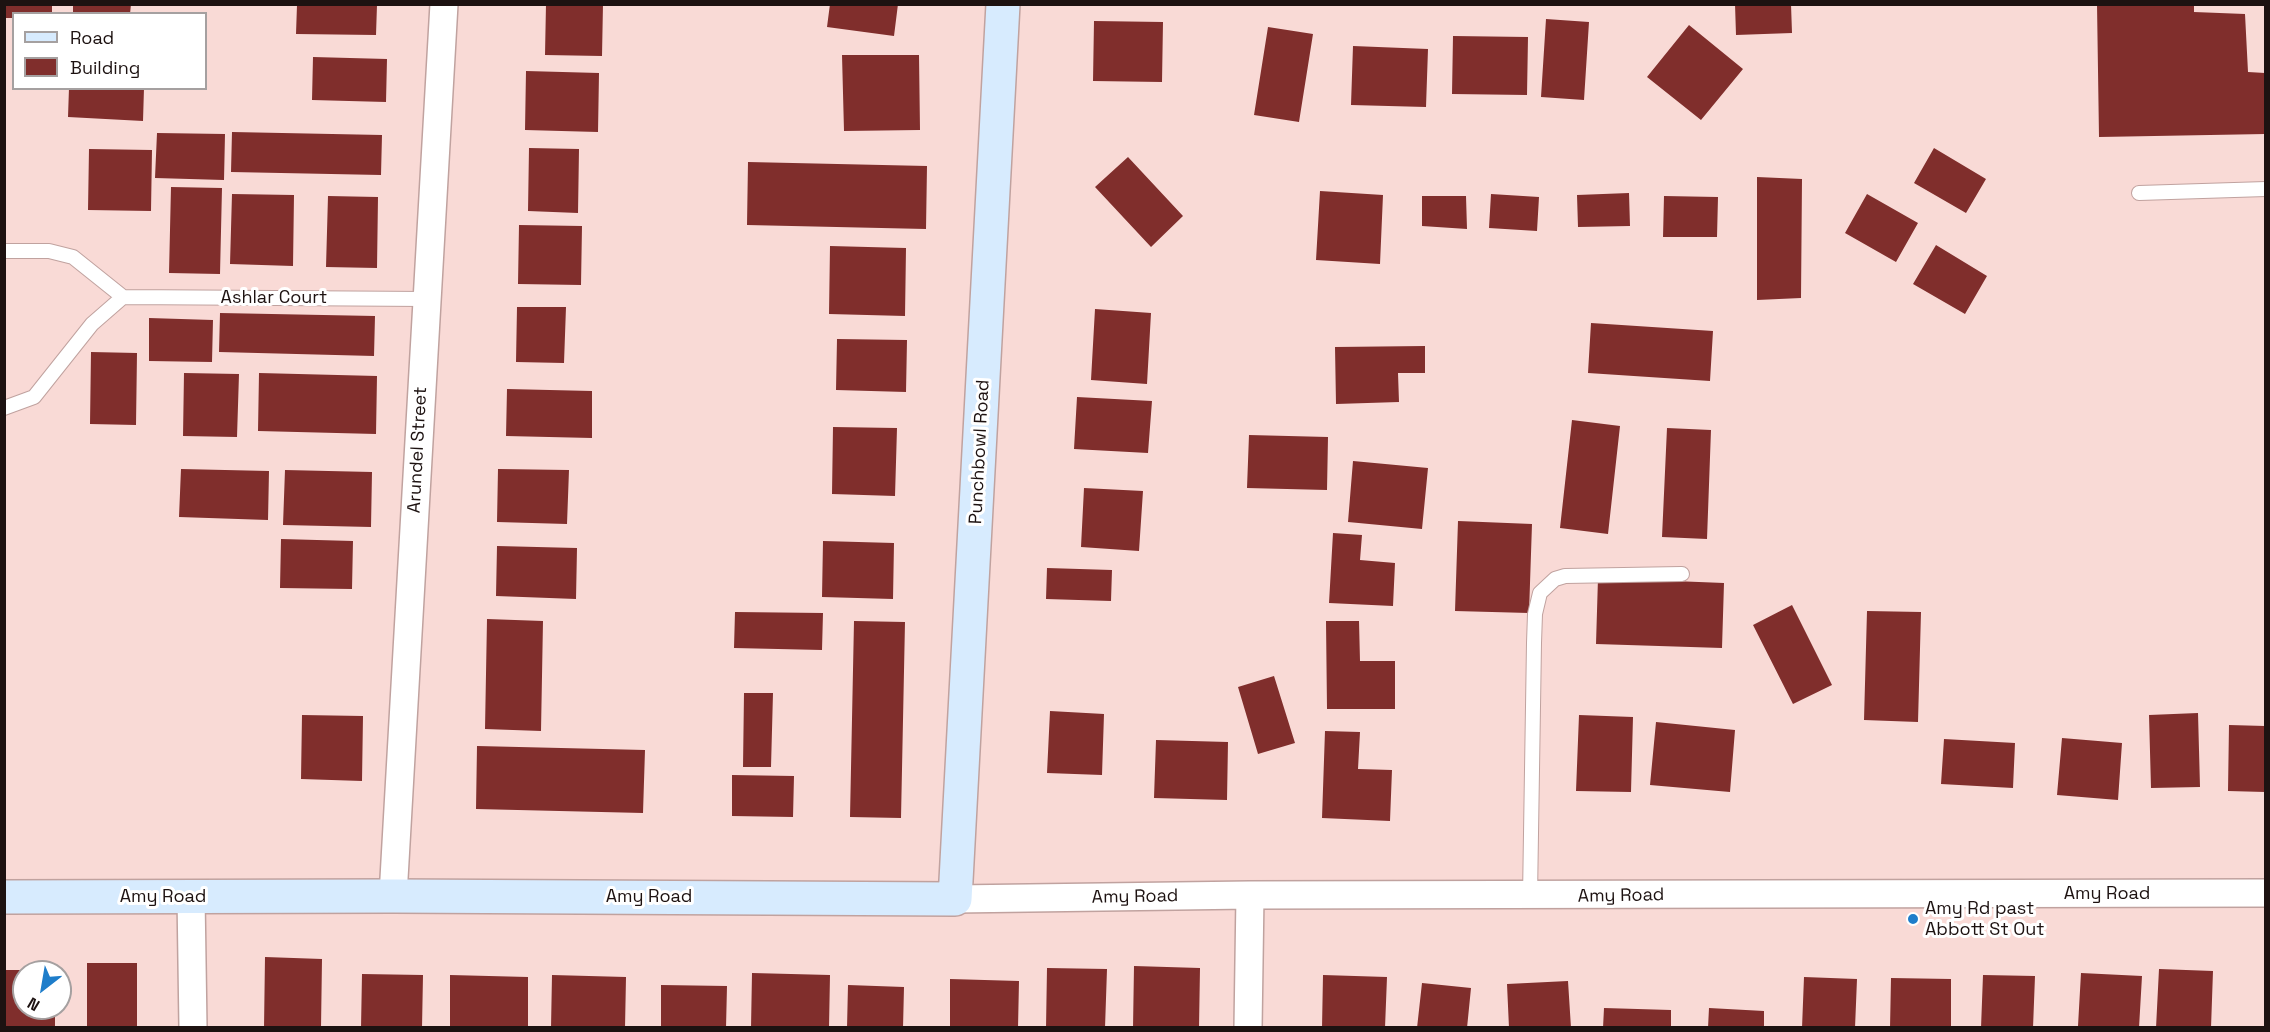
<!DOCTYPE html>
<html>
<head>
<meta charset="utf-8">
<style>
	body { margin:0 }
	#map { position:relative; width:2270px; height:1032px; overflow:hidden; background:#f9dad6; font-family:"Space Grotesk",sans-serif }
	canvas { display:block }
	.frame { position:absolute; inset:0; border:6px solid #1d1211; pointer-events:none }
	.legend { position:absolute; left:12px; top:12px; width:195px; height:78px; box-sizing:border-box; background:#fff; border:2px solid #a5a0a0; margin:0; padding:8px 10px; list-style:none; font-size:18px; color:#1d1211 }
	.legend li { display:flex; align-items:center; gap:12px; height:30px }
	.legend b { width:30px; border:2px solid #a5a0a0 }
	.north { position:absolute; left:12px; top:960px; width:60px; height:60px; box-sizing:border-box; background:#fff; border:2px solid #a5a0a0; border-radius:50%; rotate:211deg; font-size:16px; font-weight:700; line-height:24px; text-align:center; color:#1d1211 }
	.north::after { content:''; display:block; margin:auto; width:21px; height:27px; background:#1e7dca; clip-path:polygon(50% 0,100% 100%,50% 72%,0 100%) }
</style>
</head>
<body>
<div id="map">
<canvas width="2270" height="1032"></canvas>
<div class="frame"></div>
<ul class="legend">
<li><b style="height:8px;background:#d7ebfe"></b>Road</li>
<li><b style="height:16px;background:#802e2c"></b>Building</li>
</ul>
<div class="north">N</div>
</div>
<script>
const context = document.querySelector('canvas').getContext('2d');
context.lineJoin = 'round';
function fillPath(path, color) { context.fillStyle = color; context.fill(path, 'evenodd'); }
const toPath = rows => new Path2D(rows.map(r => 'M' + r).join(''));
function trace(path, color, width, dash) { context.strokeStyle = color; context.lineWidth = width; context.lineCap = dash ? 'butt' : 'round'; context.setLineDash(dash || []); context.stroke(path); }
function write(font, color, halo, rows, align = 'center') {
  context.font = font + ' "Space Grotesk",sans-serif'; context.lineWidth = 6; context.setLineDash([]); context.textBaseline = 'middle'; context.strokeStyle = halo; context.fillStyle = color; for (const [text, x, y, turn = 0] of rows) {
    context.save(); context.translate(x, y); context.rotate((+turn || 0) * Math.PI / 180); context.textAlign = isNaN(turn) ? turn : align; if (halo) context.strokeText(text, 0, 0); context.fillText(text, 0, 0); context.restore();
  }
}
fillPath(toPath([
	[4,4,52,4,52,14,14,14,14,18,4,18],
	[73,4,131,4,130,14,73,14],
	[546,4,603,4,602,56,545,55],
	[830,4,898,4,894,36,827,27],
	[1735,4,1791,4,1792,33,1736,35],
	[2097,4,2194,4,2194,12,2245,14,2248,72,2265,73,2265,134,2099,137],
	[297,5,377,5,376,35,296,34],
	[1546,19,1589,22,1584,100,1541,97],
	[1094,21,1163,22,1162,82,1093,81],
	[1689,25,1743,69,1701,120,1647,77],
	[1268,27,1313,34,1299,122,1254,115],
	[1453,36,1528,37,1527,95,1452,94],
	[1353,46,1428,49,1426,107,1351,105],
	[842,55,919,55,920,130,844,131],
	[313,57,387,59,386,102,312,100],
	[526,71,599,73,598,132,525,130],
	[69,88,144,88,143,121,68,117],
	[232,132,382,135,381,175,231,172],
	[157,133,225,134,224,180,155,178],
	[529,148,579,149,578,213,528,211],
	[1934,148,1986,179,1966,213,1914,183],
	[89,149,152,150,151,211,88,210],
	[1128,157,1183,216,1151,247,1095,187],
	[748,162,927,166,926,229,747,225],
	[1757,177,1802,179,1801,298,1757,300],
	[171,187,222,188,220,274,169,273],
	[1320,191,1383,195,1380,264,1316,260],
	[1629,193,1630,226,1578,227,1577,195],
	[232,194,294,195,293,266,230,264],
	[1491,194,1539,197,1537,231,1489,228],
	[1867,194,1918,223,1896,262,1845,233],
	[328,196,378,197,377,268,326,267],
	[1422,196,1466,196,1467,229,1422,226],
	[1664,196,1718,197,1717,237,1663,237],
	[519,225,582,226,581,285,518,284],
	[1936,245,1987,276,1965,314,1913,284],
	[830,246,906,248,905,316,829,314],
	[517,307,566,307,564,363,516,362],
	[1095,309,1151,313,1147,384,1091,380],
	[220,313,375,316,374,356,219,352],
	[149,318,213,320,212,362,149,361],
	[1591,323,1713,331,1710,381,1588,373],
	[837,339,907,340,906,392,836,390],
	[1425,346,1425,373,1398,373,1399,402,1336,404,1335,347],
	[91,352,137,353,136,425,90,424],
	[184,373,239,374,237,437,183,436],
	[259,373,377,376,376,434,258,431],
	[507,389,592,391,592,438,506,436],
	[1077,397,1152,401,1148,453,1074,449],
	[1572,420,1620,426,1608,534,1560,528],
	[833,427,897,428,895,496,832,494],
	[1667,428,1711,430,1707,539,1662,537],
	[1249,435,1328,437,1327,490,1247,488],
	[1353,461,1428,468,1422,529,1348,522],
	[181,469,269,471,268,520,179,517],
	[498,469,569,470,567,524,497,522],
	[285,470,372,472,371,527,283,525],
	[1084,488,1143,491,1139,551,1081,547],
	[1458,521,1532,524,1529,613,1455,611],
	[1333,533,1362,535,1360,560,1395,563,1393,606,1329,603],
	[281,539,353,541,352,589,280,588],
	[823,541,894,543,893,599,822,597],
	[497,546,577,548,576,599,496,596],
	[1047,568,1112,570,1111,601,1046,599],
	[1598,578,1724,583,1722,648,1596,644],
	[1792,605,1832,685,1793,704,1753,625],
	[1867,611,1921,612,1918,722,1864,720],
	[735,612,823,613,822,650,734,648],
	[487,619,543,621,541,731,485,729],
	[854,621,905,622,901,818,850,817],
	[1326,621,1359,621,1360,661,1395,661,1395,709,1327,709],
	[1274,676,1295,743,1258,754,1238,687],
	[744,693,773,693,771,767,743,767],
	[1050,711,1104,714,1102,775,1047,773],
	[2198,713,2200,787,2151,788,2149,715],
	[302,715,363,716,362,781,301,779],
	[1579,715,1633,717,1631,792,1576,791],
	[1656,722,1735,730,1730,792,1650,785],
	[2229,725,2265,726,2265,792,2228,791],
	[1325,731,1360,732,1358,769,1392,770,1390,821,1322,818],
	[2062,738,2122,743,2118,800,2057,795],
	[1944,739,2015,743,2013,788,1941,784],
	[1156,740,1228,742,1227,800,1154,798],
	[477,746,645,750,643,813,476,809],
	[732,775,794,776,793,817,732,816],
	[265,957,322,959,321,1028,264,1028],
	[87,963,137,963,137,1028,87,1028],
	[1134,966,1200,968,1199,1028,1133,1028],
	[1047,968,1107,969,1105,1028,1046,1028],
	[2159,969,2213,971,2211,1028,2156,1028],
	[4,970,24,970,24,1008,55,1008,55,1027,4,1027],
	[752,973,830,975,829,1028,751,1028],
	[2081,973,2142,976,2139,1028,2078,1026],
	[362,974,423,975,422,1028,361,1028],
	[450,975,528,977,528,1028,450,1028],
	[552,975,626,977,625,1028,551,1028],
	[1323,975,1387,977,1385,1028,1322,1028],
	[1983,975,2035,976,2033,1028,1981,1028],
	[1804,977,1857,979,1855,1028,1802,1028],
	[1891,978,1951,979,1951,1028,1890,1028],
	[950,979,1019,981,1018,1028,950,1028],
	[1568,981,1571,1028,1509,1028,1507,984],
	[1422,983,1471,988,1467,1028,1417,1028],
	[661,985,727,986,726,1028,661,1028],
	[848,985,904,987,903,1028,847,1028],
	[1604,1008,1671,1010,1671,1028,1603,1028],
	[1709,1008,1764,1011,1764,1028,1708,1028]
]), '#802e2c');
const lane = toPath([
	[2139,193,2266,189],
	[4,251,49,251,73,257,123,297],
	[4,408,34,397,92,324,123,297,426,299],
	[1530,897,1534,643,1535,614,1540,593,1555,579,1565,576,1682,574]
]);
const street = toPath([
	[191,896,193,1028],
	[393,896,444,4],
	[955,899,1250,895,2266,893],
	[1248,1028,1250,895]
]);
const secondary = toPath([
	[4,897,393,896,955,899,1003,4]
]);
trace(lane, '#c0a29f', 16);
trace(street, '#c0a29f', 30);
trace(secondary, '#c0a29f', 36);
trace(lane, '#fff', 14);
trace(street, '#fff', 27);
trace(secondary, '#d7ebfe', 33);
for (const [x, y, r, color] of [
	[1913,919,6,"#1e7dca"]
]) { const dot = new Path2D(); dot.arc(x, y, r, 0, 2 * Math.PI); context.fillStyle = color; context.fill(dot); trace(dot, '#fff', 2); }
write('18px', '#1d1211', '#fff', [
	["Ashlar Court",274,298],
	["Arundel Street",418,450,-87],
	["Punchbowl Road",980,452,-87],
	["Amy Road",2107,894],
	["Amy Road",1621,896,-1],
	["Amy Road",163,897],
	["Amy Road",649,897],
	["Amy Road",1135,897,-1]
]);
write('18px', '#1d1211', '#fff', [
	["Amy Rd past",1925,909],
	["Abbott St Out",1925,930]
], 'left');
</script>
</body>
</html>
